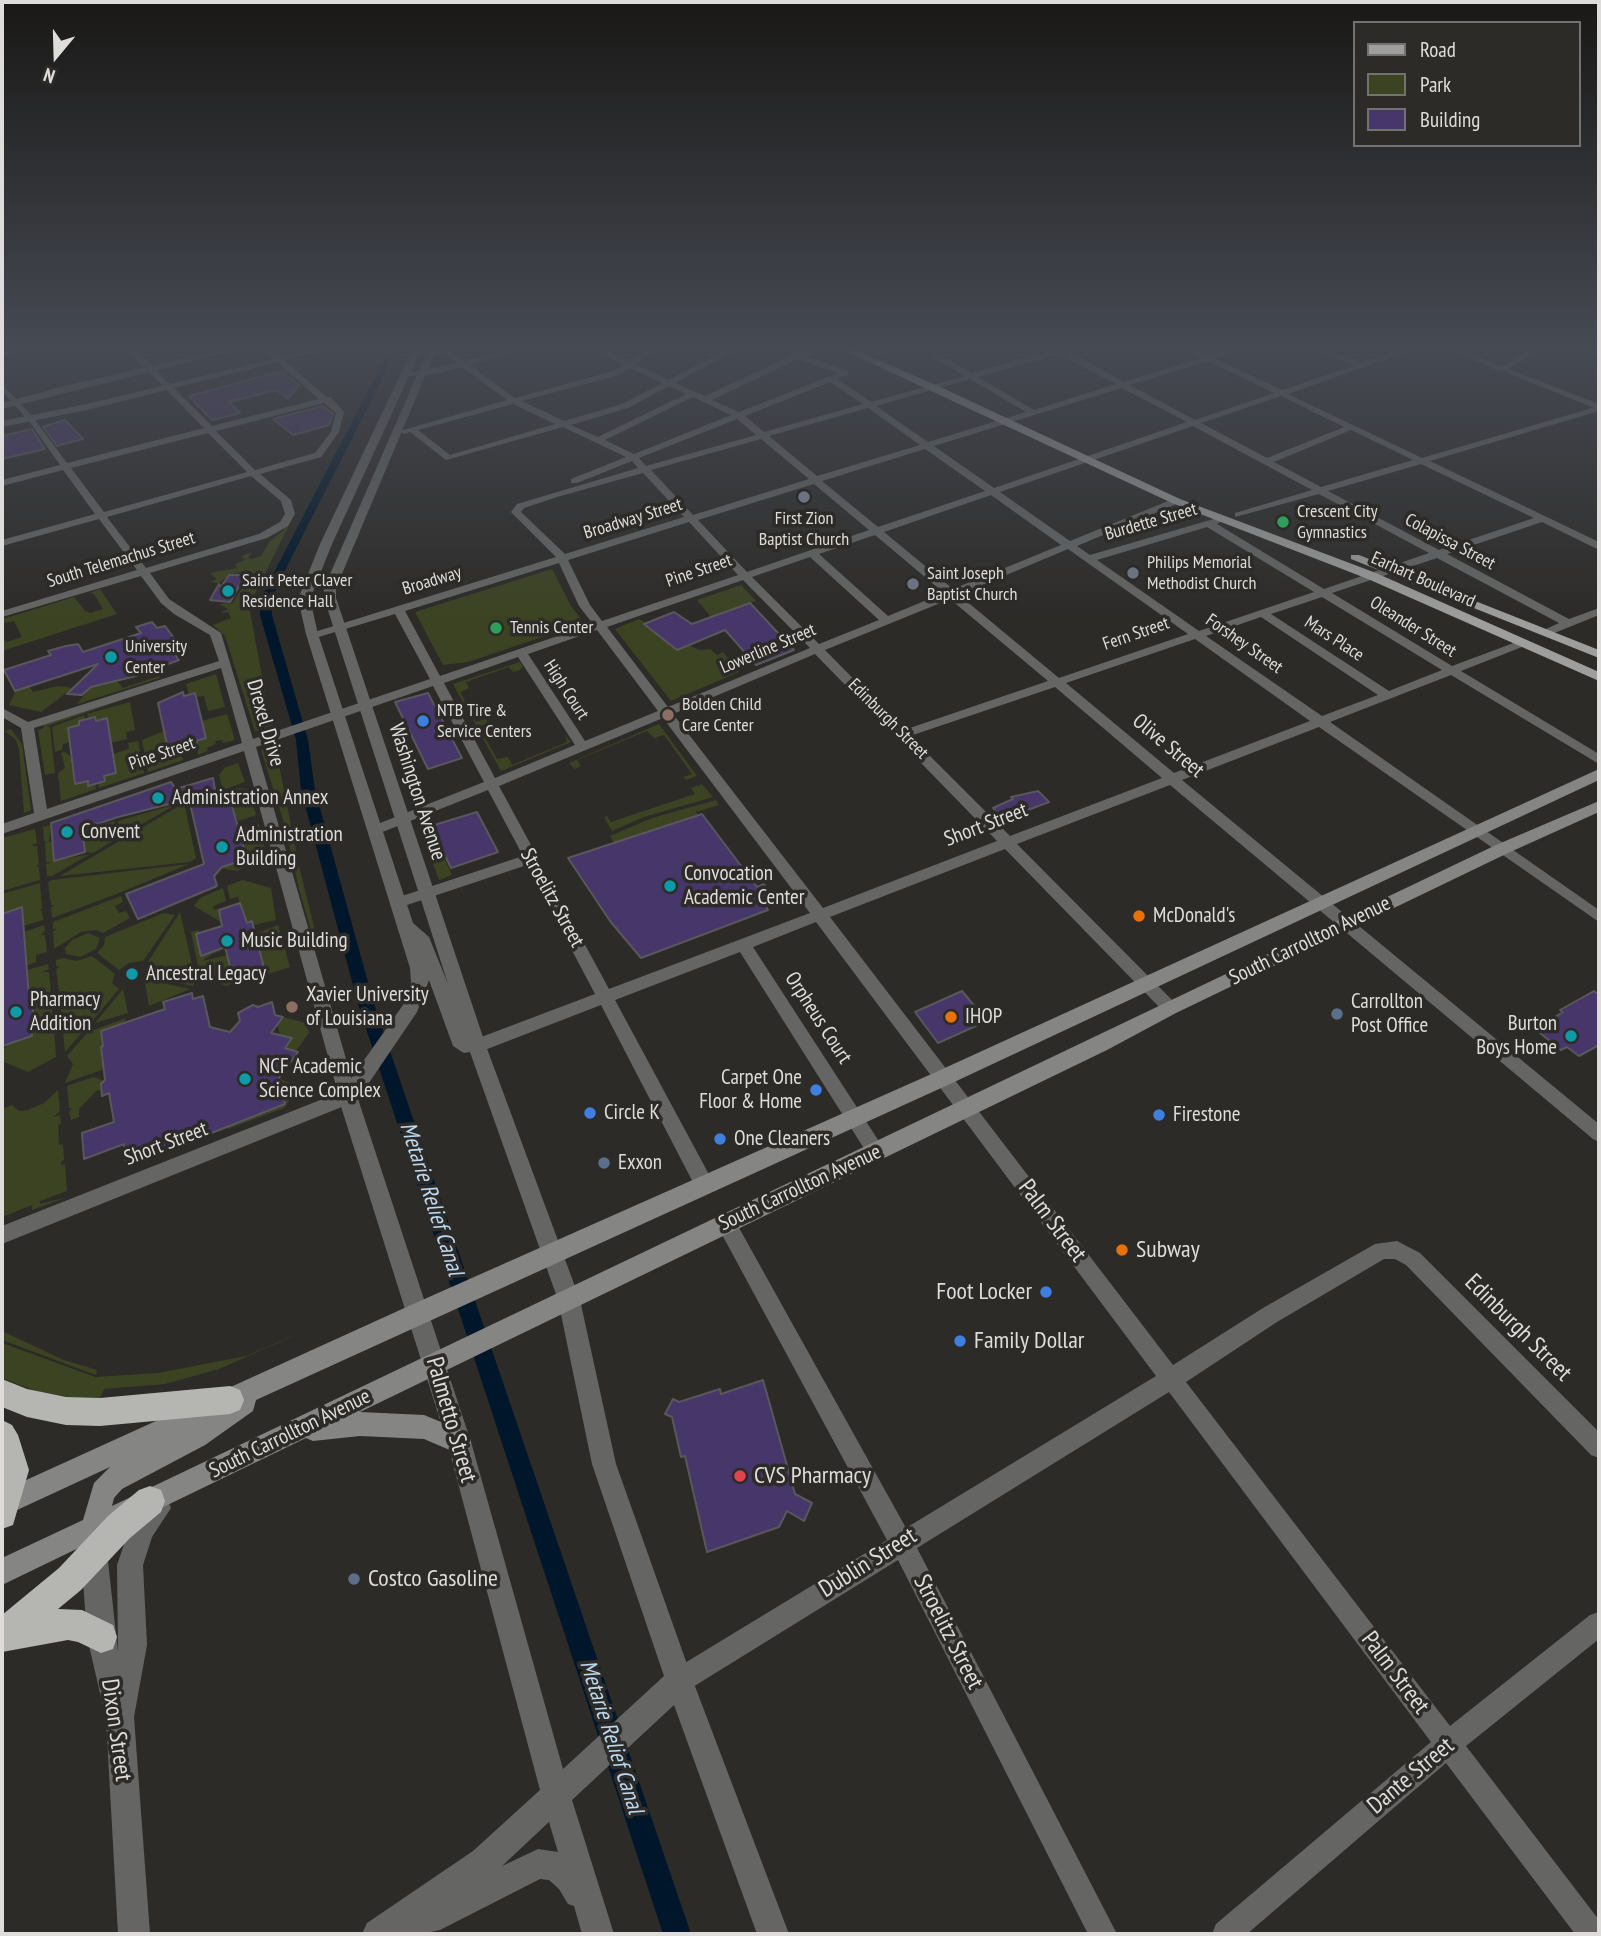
<!DOCTYPE html>
<html>
<head>
<meta charset="utf-8">
<style>
	body { margin:0 }
	#map { position:relative; width:1601px; height:1936px; overflow:hidden; background:#2d2b28; font-family:"PT Sans Narrow",sans-serif }
	canvas { display:block }
	.frame { position:absolute; inset:0; border:4px solid #dedddb; pointer-events:none }
	.legend { position:absolute; left:1353px; top:21px; width:228px; height:126px; box-sizing:border-box; background:#2d2b28; border:2px solid #747270; margin:0; padding:9px 12px; list-style:none; font-size:21px; color:#dedddb }
	.legend li { display:flex; align-items:center; gap:14px; height:35px }
	.legend b { width:35px; border:2px solid #747270 }
	.north { position:absolute; left:21px; top:21px; width:70px; height:70px; -webkit-text-stroke:5px #2d2b28; paint-order:stroke; rotate:199deg; font-size:19px; font-weight:700; line-height:28px; text-align:center; color:#dedddb }
	.north::after { content:''; display:block; margin:auto; width:24px; height:32px; background:#dedddb; clip-path:polygon(50% 0,100% 100%,50% 72%,0 100%) }
</style>
</head>
<body>
<div id="map">
<canvas width="1601" height="1936"></canvas>
<div class="frame"></div>
<ul class="legend">
<li><b style="height:9px;background:#9e9f9c"></b>Road</li>
<li><b style="height:19px;background:#3c4322"></b>Park</li>
<li><b style="height:19px;background:#473669"></b>Building</li>
</ul>
<div class="north">N</div>
</div>
<script>
const context = document.querySelector('canvas').getContext('2d');
context.lineJoin = 'round';
function fillPath(path, color) { context.fillStyle = color; context.fill(path, 'evenodd'); }
const toPath = rows => new Path2D(rows.map(r => 'M' + r).join(''));
function trace(path, color, width, dash) { context.strokeStyle = color; context.lineWidth = width; context.lineCap = dash ? 'butt' : 'round'; context.setLineDash(dash || []); context.stroke(path); }
function write(font, color, halo, rows, align = 'center') {
  context.font = font + ' "PT Sans Narrow",sans-serif'; context.lineWidth = 7; context.setLineDash([]); context.textBaseline = 'middle'; context.strokeStyle = halo; context.fillStyle = color; for (const [text, x, y, turn = 0] of rows) {
    context.save(); context.translate(x, y); context.rotate((+turn || 0) * Math.PI / 180); context.textAlign = isNaN(turn) ? turn : align; if (halo) context.strokeText(text, 0, 0); context.fillText(text, 0, 0); context.restore();
  }
}
fillPath(toPath([
	[289,521,291,521,249,606,272,730,255,731,225,636,213,625,231,618,228,612,220,613,228,609,219,604,233,603,247,579,243,578,247,570,229,575,219,583,210,582,217,579,210,573,237,568,235,564,245,560,241,556,252,552,248,558,251,559,261,556,270,541,283,531],
	[552,569,571,606,584,623,468,662,443,665,415,612],
	[741,585,756,601,711,617,697,600],
	[100,589,117,614,2,651,2,639,7,642,22,637,14,621,5,623,3,619,74,597,85,611,90,613,103,609,94,594,90,593],
	[639,619,699,650,710,649,717,655,723,652,739,672,671,701,615,629],
	[520,662,523,666,520,670,513,672,509,667,466,682,469,688,460,692,476,722,486,719,488,723,479,727,497,759,508,757,512,765,567,742,565,735,571,742,501,771,453,684],
	[216,674,225,707,208,711,204,696,196,697,194,693,189,695,186,684],
	[159,676,160,678,77,704,91,687,116,680,123,688],
	[9,682,15,691,29,686,33,692,58,686,73,688,41,712,9,705,15,692],
	[126,699,47,726,50,727,55,773,45,775,38,730,44,728,43,725],
	[130,702,135,730,126,732,127,739,111,743,95,717,88,718,87,714],
	[227,714,235,740,223,743,222,740,215,741,216,744,207,748,208,751,198,755,196,741,206,738,202,721],
	[84,715,85,719,79,721,70,742,63,744,62,750,55,752,52,727],
	[659,724,697,776,686,780,683,777,692,774,664,735,654,738,647,731,577,760,581,766,575,769,569,763],
	[11,729,22,744,31,810,24,813,19,749,16,740,5,731],
	[164,731,168,748,179,746,183,760,148,772,142,740],
	[138,741,144,773,99,788,98,783,105,781,104,776,116,773,113,754,129,749,128,743],
	[275,744,299,866,318,943,315,944,299,889,286,829,261,750],
	[65,752,72,757,75,784,88,781,89,786,95,784,96,789,61,801,58,773,65,768,61,753],
	[238,763,245,782,223,790,219,775,224,768],
	[702,784,713,797,644,817,612,831,604,817,607,816,611,822,695,794,691,788],
	[236,788,249,789,256,815,239,821,234,815,228,792,208,797],
	[716,800,719,805,696,812,697,815,614,843,610,836,652,818],
	[184,803,196,858,190,862,60,876],
	[177,804,119,837,118,821],
	[115,821,116,839,93,853,85,852,82,830],
	[427,822,452,875,439,880,419,825],
	[259,824,265,849,250,865,237,871,220,868,247,859,240,829],
	[51,825,49,842,52,842,54,861,90,854,52,876,47,876,46,864,52,862,46,862,45,843,47,842,44,841,43,827],
	[35,829,37,843,31,846,37,846,39,864,36,866,39,867,40,880,2,891,2,838],
	[189,864,119,893,52,918,51,908,54,905,51,905,48,882,52,880],
	[243,880,271,888,276,920,253,925,247,923,238,897,230,899,227,886],
	[40,883,42,908,39,911,42,910,43,920,17,928,17,924,23,922,22,907,2,914,2,894],
	[223,888,226,901,213,906,214,910,218,909,221,922,194,906,200,898],
	[121,896,123,902,115,906,119,913,126,911,130,918,103,933,96,930,81,932,54,949,53,932,57,928,53,929,53,922],
	[180,912,196,982,193,986,151,977,153,966,148,962],
	[164,913,175,915,143,961,129,963,119,970,97,953,104,945,105,937],
	[44,925,45,931,41,935,45,935,47,952,36,955,36,962,26,966,24,932],
	[278,925,290,967,255,978,254,971,264,968,255,934],
	[199,930,199,933,196,935,201,955,226,949,212,954,202,961,227,955,235,982,226,986,200,976,191,932],
	[88,933,100,938,96,949,80,957,66,954,65,948,72,940],
	[92,956,115,974,112,983,119,989,93,1020,61,1012,61,994,65,991,59,992,56,969,60,967,56,966,56,960,63,958,77,961],
	[48,964,49,969,42,972,49,972,51,995,47,996,51,997,53,1022,47,1025,47,1027,54,1025,56,1057,28,1072,2,1061,2,1053,7,1044,34,1023,30,1006,33,1004,33,996,29,997,26,986,27,970],
	[149,980,190,989,149,1006,145,983],
	[123,989,128,1013,95,1023],
	[62,1016,91,1022,65,1052,62,1022,65,1019,62,1019],
	[283,1017,306,1023,309,1033,296,1051,285,1048,292,1039,280,1035,277,1024],
	[126,1018,107,1068,65,1083,73,1064,67,1056,88,1032],
	[94,1077,104,1081,101,1084,101,1090,96,1091,79,1109,79,1117,71,1120,69,1112,72,1108,69,1108,67,1086],
	[279,1078,287,1082,297,1083,299,1087,284,1108,228,1129,227,1126,285,1104],
	[58,1090,60,1111,53,1117,60,1115,61,1124,58,1125,59,1145,63,1144,64,1160,61,1162,61,1165,65,1164,67,1191,40,1201,40,1204,67,1197,32,1210,32,1205,2,1217,2,1109,12,1105,19,1111,28,1110,44,1103],
	[320,1324,219,1369,165,1384,104,1389,99,1401,41,1393,2,1378,2,1343,95,1377,158,1373,246,1356],
	[2,1331,64,1360,97,1370,96,1375,2,1340]
]), '#3c4322');
fillPath(toPath([
	[389,350,397,350,276,588,272,603,272,615,308,740,315,790,374,1004,691,1934,663,1934,358,1004,301,790,296,740,260,615,260,603,266,588,389,350]
]), '#00172b');
const building = toPath([
	[282,371,299,385,288,399,277,390,229,402,240,413,212,420,189,396,282,371],
	[323,406,333,414,329,425,293,435,273,419,323,406],
	[65,420,83,439,57,446,43,427,65,420],
	[32,429,45,449,2,459,2,436,32,429],
	[229,575,245,575,232,599,230,602,210,600,219,584,221,587,229,575],
	[750,603,794,650,756,665,725,630,677,650,644,624,674,612,692,624,750,603],
	[152,622,157,628,165,626,183,650,174,653,179,660,136,676,91,687,82,695,67,694,98,664,15,691,4,670,51,655,48,651,66,646,78,644,83,652,141,633,136,627,152,622],
	[183,692,184,696,195,693,206,738,196,741,197,745,180,750,179,746,168,749,158,703,183,692],
	[428,693,462,758,428,769,395,702,428,693],
	[95,717,96,721,107,718,116,773,104,776,105,781,88,786,88,781,75,784,68,728,79,725,79,721,95,717],
	[213,778,216,796,228,792,247,859,222,867,214,876,217,886,138,919,126,894,204,864,189,799,118,817,82,829,85,852,54,861,51,823,171,782,176,789,213,778],
	[1038,791,1049,802,1004,819,993,808,1013,799,1011,797,1038,791],
	[477,812,498,852,451,868,431,826,477,812],
	[702,814,757,887,764,884,772,896,762,899,768,910,641,958,610,921,568,858,702,814],
	[240,903,247,923,252,921,264,968,233,978,225,947,201,956,196,934,222,926,219,910,240,903],
	[22,907,29,997,32,996,34,1023,31,1024,32,1036,2,1046,2,914,22,907],
	[962,991,987,1021,938,1043,915,1012,962,991],
	[1594,991,1599,995,1599,1045,1579,1056,1567,1047,1561,1050,1535,1029,1563,1012,1560,1010,1594,991],
	[192,993,193,999,203,996,210,1027,230,1032,240,1021,238,1013,253,1005,258,1007,272,1002,275,1015,283,1017,271,1033,292,1038,285,1048,298,1052,279,1078,285,1104,143,1160,126,1165,124,1144,84,1159,82,1133,114,1122,109,1093,102,1096,101,1084,105,1080,101,1047,103,1046,101,1031,165,1009,163,1002,192,993],
	[763,1380,795,1494,812,1503,804,1521,787,1511,779,1527,707,1552,685,1456,681,1457,672,1417,665,1414,673,1399,679,1402,720,1389,721,1394,763,1380]
]);
fillPath(building, '#473669');
trace(building, '#58575b', 2);
fillPath(toPath([
	[12,350,28,350,2,357,2,353,12,350],
	[127,350,136,350,212,426,319,399,263,350,272,350,327,397,331,397,344,412,339,432,321,457,260,474,291,500,295,514,288,526,267,538,150,573,169,599,221,633,253,739,430,679,395,614,312,639,308,638,308,634,556,557,511,512,517,504,638,468,632,461,577,483,571,483,571,479,626,457,563,427,446,460,410,432,404,434,400,431,507,400,462,367,434,374,406,376,402,374,457,363,440,350,450,350,465,361,507,350,522,350,470,365,515,398,613,371,623,365,594,350,605,350,629,361,646,350,656,350,635,364,669,380,725,350,736,350,675,383,705,396,791,356,790,352,814,350,805,356,848,371,848,375,837,379,871,402,965,376,933,357,936,353,972,373,1053,350,1067,350,1124,382,1201,358,1187,350,1198,350,1209,356,1226,350,1239,350,1215,359,1282,390,1353,366,1320,350,1331,350,1361,363,1399,350,1412,350,1288,394,1422,458,1599,406,1599,411,1430,461,1599,542,1599,549,1595,548,1542,522,1447,554,1569,619,1599,608,1599,615,1552,634,1544,634,1544,630,1559,623,1437,558,1332,593,1452,666,1519,641,1527,641,1527,645,1461,671,1599,754,1599,764,1451,675,1330,722,1599,910,1599,922,1319,727,1182,780,1599,1124,1599,1142,1593,1139,1170,785,1017,844,1176,1004,1178,1008,1176,1012,1164,1012,1005,849,830,917,1173,1365,1263,1308,1375,1244,1397,1241,1420,1253,1599,1432,1599,1458,1591,1455,1406,1265,1395,1259,1384,1259,1277,1322,1186,1382,1450,1726,1590,1615,1599,1612,1599,1639,1466,1746,1599,1920,1599,1934,1575,1934,1446,1763,1247,1934,1212,1934,1216,1924,1431,1742,1169,1392,917,1548,1117,1934,1088,1934,898,1560,688,1690,679,1693,670,1690,667,1681,670,1672,887,1540,719,1229,716,1223,719,1217,726,1214,733,1217,906,1528,1156,1376,816,922,753,947,882,1146,885,1152,882,1158,876,1160,870,1158,740,952,615,1000,712,1180,714,1186,712,1192,705,1194,698,1192,601,1005,477,1053,460,1051,458,1046,460,1041,476,1039,595,994,527,865,398,908,391,903,393,899,523,856,488,790,380,833,375,835,368,830,370,827,484,782,433,686,256,747,357,1097,354,1102,2,1244,2,1226,338,1093,244,751,2,834,2,824,34,813,21,728,2,717,2,708,28,722,219,661,210,635,174,614,161,603,141,576,2,617,2,611,137,570,99,519,2,546,2,540,95,514,63,470,2,486,2,480,60,465,29,421,2,391,2,384,32,416,67,463,204,428,127,350],
	[1059,354,1116,384,1034,410,978,377,1059,354],
	[798,359,838,373,739,412,712,400,798,359],
	[1208,361,1274,393,1195,420,1130,385,1208,361],
	[630,368,663,383,622,404,564,421,522,401,619,375,630,368],
	[970,379,1026,412,928,442,876,406,970,379],
	[830,382,863,404,764,432,745,416,830,382],
	[669,386,686,394,598,437,571,425,628,408,669,386],
	[1122,388,1187,422,994,488,934,446,1122,388],
	[1281,396,1344,427,1267,458,1201,423,1281,396],
	[693,397,731,415,634,454,605,440,693,397],
	[324,403,336,413,331,432,315,453,255,470,216,431,324,403],
	[513,404,555,424,450,455,418,430,513,404],
	[868,408,920,445,817,476,769,436,868,408],
	[737,419,756,435,646,466,639,458,737,419],
	[1193,426,1312,490,1235,513,1235,517,1319,494,1429,553,1324,589,1217,524,1222,521,1217,518,1090,555,1077,546,1179,503,1179,499,1173,499,1070,541,1000,492,1193,426],
	[1351,430,1413,460,1321,487,1274,462,1351,430],
	[208,433,247,472,104,512,71,468,208,433],
	[761,439,809,479,693,515,651,470,761,439],
	[925,449,985,491,878,527,822,481,925,449],
	[1421,464,1534,518,1439,550,1328,491,1421,464],
	[643,473,684,517,565,554,521,512,524,508,557,497,643,473],
	[251,476,281,501,285,514,280,522,259,534,146,568,107,517,251,476],
	[814,484,869,530,747,572,698,520,814,484],
	[991,495,1061,545,953,589,884,532,991,495],
	[689,522,738,575,602,621,590,605,568,560,689,522],
	[1207,527,1314,592,1199,631,1097,560,1207,527],
	[875,535,944,593,888,616,819,554,875,535],
	[1068,549,1188,634,1059,678,959,595,1068,549],
	[810,557,879,620,819,644,752,577,810,557],
	[559,563,579,606,593,624,440,676,405,611,559,563],
	[743,580,810,648,668,707,607,627,743,580],
	[1322,597,1442,670,1389,691,1271,614,1322,597],
	[950,599,1048,681,904,730,825,650,950,599],
	[1261,617,1378,695,1322,716,1206,636,1261,617],
	[597,630,658,711,585,741,528,654,597,630],
	[1195,639,1310,721,1174,773,1066,683,1195,639],
	[815,654,997,841,823,908,673,714,815,654],
	[518,657,575,745,495,778,444,683,518,657],
	[221,668,242,743,47,809,34,728,221,668],
	[1055,687,1162,778,1010,836,910,736,1055,687],
	[663,718,810,913,609,989,499,786,663,718],
	[882,350,893,350,875,357,875,353,882,350],
	[1453,350,1465,350,1506,369,1499,371,1453,350],
	[1588,350,1599,350,1599,355,1589,352,1588,350]
]), '#656664');
fillPath(toPath([
	[220,350,237,350,2,409,2,403,60,387,220,350],
	[310,350,326,350,87,410,2,427,2,421,87,404,310,350],
	[412,350,421,350,332,544,310,599,318,634,413,923,429,937,448,984,324,598,324,588,428,350,436,350,336,588,336,598,486,1046,580,1300,616,1464,693,1681,789,1934,757,1934,674,1705,572,1800,614,1934,582,1934,574,1906,568,1904,559,1889,549,1880,540,1879,440,1930,421,1934,362,1934,367,1923,473,1851,540,1790,447,1442,338,1097,403,1005,411,982,410,968,306,634,298,599,320,544,412,350],
	[429,980,453,1046,464,1053,470,1052,558,1300,592,1464,664,1676,563,1769,471,1442,358,1099,417,1012,429,980],
	[549,1822,558,1852,538,1849,502,1866,549,1822],
	[1529,350,1540,350,1509,369,1599,404,1599,410,1498,369,1529,350],
	[158,1495,167,1499,171,1508,152,1537,143,1565,147,1645,134,1717,150,1934,118,1934,106,1719,87,1637,81,1552,85,1543,94,1539,103,1543,107,1552,118,1652,117,1565,132,1521,149,1499,158,1495]
]), '#656664');
fillPath(toPath([
	[1599,769,1599,780,950,1084,256,1400,253,1411,205,1445,122,1489,114,1498,112,1506,1496,845,1599,801,1599,812,1508,853,1176,1013,1107,1050,360,1412,424,1415,468,1433,471,1442,468,1451,459,1454,424,1439,360,1436,313,1441,306,1438,2,1585,2,1558,83,1520,94,1483,110,1467,2,1517,2,1491,411,1305,936,1072,1599,769]
]), '#858683');
fillPath(toPath([
	[843,350,855,350,936,385,1180,499,1376,573,1599,672,1599,681,1368,579,1172,503,843,350],
	[1351,555,1359,555,1599,650,1599,658,1351,559,1351,555]
]), '#9e9f9c');
fillPath(toPath([
	[2,1379,27,1389,66,1397,100,1398,230,1386,240,1390,244,1400,240,1410,230,1414,100,1426,66,1425,27,1417,2,1407,2,1379],
	[2,1420,12,1425,18,1435,29,1470,13,1525,2,1529,2,1420],
	[150,1486,161,1490,165,1501,161,1512,130,1538,81,1590,58,1609,82,1610,113,1625,117,1637,113,1649,101,1653,78,1642,68,1640,2,1652,2,1615,59,1568,108,1516,139,1490,150,1486]
]), '#b5b6b2');
const sky = context.createLinearGradient(0, 0, 0, 621);
sky.addColorStop(0, '#191816');
sky.addColorStop(0.56, '#464a53');
sky.addColorStop(1, '#464a5300');
context.fillStyle = sky;
context.fillRect(0, 0, 1601, 621);
for (const [x, y, r, color] of [
	[804,497,7,"#6b7280"],
	[1283,522,7,"#2e9e5b"],
	[1133,573,7,"#6b7280"],
	[913,584,7,"#6b7280"],
	[228,591,7,"#0f9aa8"],
	[496,628,7,"#2e9e5b"],
	[111,657,7,"#0f9aa8"],
	[668,715,7,"#8d6e63"],
	[423,721,7,"#3f7fe0"],
	[158,798,7,"#0f9aa8"],
	[67,832,7,"#0f9aa8"],
	[222,847,7,"#0f9aa8"],
	[670,886,7,"#0f9aa8"],
	[1139,916,7,"#e8710a"],
	[227,941,7,"#0f9aa8"],
	[132,974,7,"#0f9aa8"],
	[292,1007,7,"#8d6e63"],
	[16,1012,7,"#0f9aa8"],
	[1337,1014,7,"#5c6f8a"],
	[951,1017,7,"#e8710a"],
	[1571,1036,7,"#0f9aa8"],
	[245,1079,7,"#0f9aa8"],
	[816,1090,7,"#3f7fe0"],
	[590,1113,7,"#3f7fe0"],
	[1159,1115,7,"#3f7fe0"],
	[720,1139,7,"#3f7fe0"],
	[604,1163,7,"#5c6f8a"],
	[1122,1250,7,"#e8710a"],
	[1046,1292,7,"#3f7fe0"],
	[960,1341,7,"#3f7fe0"],
	[740,1476,7,"#e0444e"],
	[354,1579,7,"#5c6f8a"]
]) { const dot = new Path2D(); dot.arc(x, y, r, 0, 2 * Math.PI); context.fillStyle = color; context.fill(dot); trace(dot, '#2d2b28', 2.5); }
write('18px', '#dedddb', '#2d2b28', [
	["Crescent City",1297,512],
	["Gymnastics",1297,533],
	["First Zion",804,519,"center"],
	["Baptist Church",804,540,"center"],
	["Philips Memorial",1147,563],
	["Methodist Church",1147,584],
	["Saint Joseph",927,574],
	["Baptist Church",927,595],
	["Saint Peter Claver",242,581],
	["Residence Hall",242,602],
	["Tennis Center",510,628],
	["University",125,647],
	["Center",125,668],
	["Bolden Child",682,705],
	["Care Center",682,726],
	["NTB Tire &",437,711],
	["Service Centers",437,732]
], 'left');
write('18px', '#dedddb', '#2d2b28', [
	["Broadway Street",633,519,-17],
	["Burdette Street",1151,522,-16],
	["Colapissa Street",1450,542,28],
	["South Telemachus Street",121,560,-17],
	["Pine Street",699,571,-19],
	["Earhart Boulevard",1423,580,24],
	["Broadway",432,581,-17],
	["Oleander Street",1413,627,32],
	["Fern Street",1136,634,-19],
	["Mars Place",1334,639,33],
	["Forshey Street",1244,644,35],
	["Lowerline Street",768,649,-23],
	["High Court",566,690,57],
	["Edinburgh Street",888,719,45],
	["Pine Street",162,754,-19]
]);
write('21px', '#dedddb', '#2d2b28', [
	["Drexel Drive",265,723,74],
	["Olive Street",1168,746,40],
	["Washington Avenue",417,792,72],
	["Short Street",986,825,-21],
	["Stroelitz Street",552,898,61],
	["South Carrollton Avenue",1310,941,-26],
	["Orpheus Court",818,1018,57],
	["Short Street",166,1144,-21],
	["South Carrollton Avenue",800,1188,-25],
	["South Carrollton Avenue",290,1434,-26]
]);
write('21px', '#dedddb', '#2d2b28', [
	["Administration Annex",172,798],
	["Convent",81,832],
	["Administration",236,835],
	["Building",236,859],
	["Convocation",684,874],
	["Academic Center",684,898],
	["McDonald's",1153,916],
	["Music Building",241,941],
	["Ancestral Legacy",146,974],
	["Xavier University",306,995],
	["of Louisiana",306,1019],
	["Pharmacy",30,1000],
	["Addition",30,1024],
	["Carrollton",1351,1002],
	["Post Office",1351,1026],
	["IHOP",965,1017],
	["Burton",1557,1024,"right"],
	["Boys Home",1557,1048,"right"],
	["NCF Academic",259,1067],
	["Science Complex",259,1091],
	["Carpet One",802,1078,"right"],
	["Floor & Home",802,1102,"right"],
	["Circle K",604,1113],
	["Firestone",1173,1115],
	["One Cleaners",734,1139],
	["Exxon",618,1163]
], 'left');
write('italic 23px', '#bcd9f2', '#2d2b28', [
	["Metarie Relief Canal",431,1199,72],
	["Metarie Relief Canal",611,1737,72]
]);
write('24px', '#dedddb', '#2d2b28', [
	["Palm Street",1052,1221,53],
	["Edinburgh Street",1518,1328,45],
	["Palmetto Street",451,1420,74],
	["Dublin Street",868,1563,-32],
	["Stroelitz Street",948,1632,63],
	["Palm Street",1395,1673,53],
	["Dixon Street",116,1730,82],
	["Dante Street",1411,1776,-40]
]);
write('24px', '#dedddb', '#2d2b28', [
	["Subway",1136,1250],
	["Foot Locker",1032,1292,"right"],
	["Family Dollar",974,1341],
	["CVS Pharmacy",754,1476],
	["Costco Gasoline",368,1579]
], 'left');
</script>
</body>
</html>
